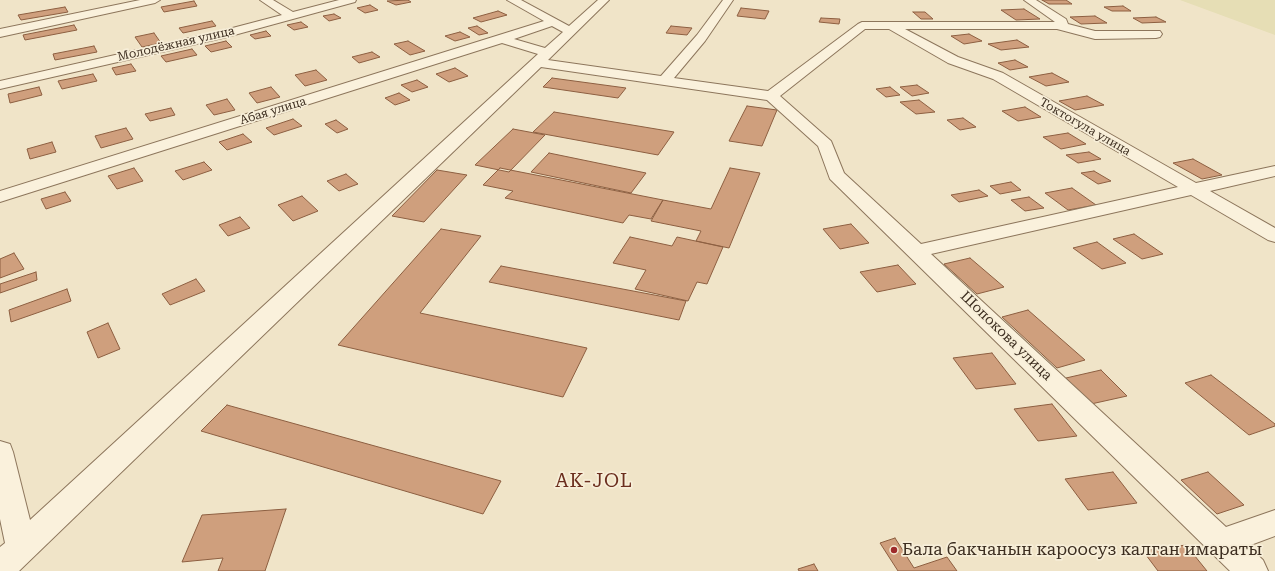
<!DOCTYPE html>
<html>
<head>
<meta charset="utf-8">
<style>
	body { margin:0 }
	canvas { display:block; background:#f0e4c8 }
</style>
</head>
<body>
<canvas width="1275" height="571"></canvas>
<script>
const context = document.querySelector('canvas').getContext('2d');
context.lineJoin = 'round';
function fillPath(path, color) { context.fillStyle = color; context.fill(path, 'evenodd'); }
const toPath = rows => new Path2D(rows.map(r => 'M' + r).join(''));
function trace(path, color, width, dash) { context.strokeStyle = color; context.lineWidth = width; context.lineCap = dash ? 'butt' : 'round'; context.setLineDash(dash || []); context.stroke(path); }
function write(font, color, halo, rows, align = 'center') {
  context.font = font + ' "Roboto Serif",serif'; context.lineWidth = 3.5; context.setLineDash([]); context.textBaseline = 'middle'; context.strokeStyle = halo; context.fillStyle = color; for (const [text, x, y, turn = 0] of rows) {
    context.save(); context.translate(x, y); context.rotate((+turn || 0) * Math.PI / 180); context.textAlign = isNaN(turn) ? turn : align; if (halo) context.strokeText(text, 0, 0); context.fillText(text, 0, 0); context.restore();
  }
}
fillPath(toPath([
	[1180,0,1275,0,1275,35]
]), '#e6deb5');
const building = toPath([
	[408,0,411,2,396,5,387,1,408,0],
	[1042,0,1066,0,1072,4,1049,4,1042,0],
	[194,1,197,6,164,12,161,7,194,1],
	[370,5,378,10,365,13,357,8,370,5],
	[1123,6,1131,11,1112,11,1104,7,1123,6],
	[65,7,68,12,21,20,18,15,65,7],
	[741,8,769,11,765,19,737,16,741,8],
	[1024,9,1040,19,1016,20,1001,10,1024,9],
	[498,11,507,15,481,22,473,18,498,11],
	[913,12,925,12,933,19,921,19,913,12],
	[334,14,341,18,329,21,323,16,334,14],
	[1095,16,1107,23,1081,24,1070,17,1095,16],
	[1156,17,1166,22,1142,23,1133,18,1156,17],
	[821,18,840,19,839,24,819,22,821,18],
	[212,21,216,26,183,33,179,28,212,21],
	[301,22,308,27,294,30,287,25,301,22],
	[74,25,77,30,25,40,23,35,74,25],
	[477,26,488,33,479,35,468,28,477,26],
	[671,26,692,28,687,35,666,33,671,26],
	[266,31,271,36,255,39,250,35,266,31],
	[460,32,470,37,455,41,445,36,460,32],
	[154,33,161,43,142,47,135,37,154,33],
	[969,34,982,41,964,44,951,36,969,34],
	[1017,40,1029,47,1001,50,988,44,1017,40],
	[226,41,232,47,211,52,205,46,226,41],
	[408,41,425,51,410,55,394,44,408,41],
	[94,46,97,52,55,60,53,54,94,46],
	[192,49,197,55,166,62,161,56,192,49],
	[372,52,380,57,359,63,352,57,372,52],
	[1015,60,1028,67,1010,70,998,63,1015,60],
	[131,64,136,71,116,75,112,68,131,64],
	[455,68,468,76,449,82,436,74,455,68],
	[316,70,327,80,305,86,295,75,316,70],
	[1052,73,1069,82,1046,86,1029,77,1052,73],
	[93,74,97,81,62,89,58,81,93,74],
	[552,78,626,88,618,98,543,87,552,78],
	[417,80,428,87,412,92,401,85,417,80],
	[917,85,929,93,912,96,900,87,917,85],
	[39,87,42,95,10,103,8,94,39,87],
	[271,87,280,97,257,103,249,93,271,87],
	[890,87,900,95,886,97,876,89,890,87],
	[399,93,410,100,395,105,385,98,399,93],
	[1087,96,1104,105,1075,110,1059,101,1087,96],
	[227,99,235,110,214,115,206,105,227,99],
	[919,100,935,112,916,114,900,102,919,100],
	[747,106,777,110,762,146,729,141,747,106],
	[1025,107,1041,117,1018,121,1002,111,1025,107],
	[171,108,175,115,150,121,145,114,171,108],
	[554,112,674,132,658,155,533,132,554,112],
	[963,118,976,127,960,130,947,120,963,118],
	[293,119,302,126,274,135,266,128,293,119],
	[336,120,348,129,337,133,325,124,336,120],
	[126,128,133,139,101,148,95,136,126,128],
	[513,129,545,135,509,172,475,165,513,129],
	[1068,133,1086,144,1061,149,1043,137,1068,133],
	[243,134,252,142,227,150,219,142,243,134],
	[52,142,56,152,30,159,27,149,52,142],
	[1089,152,1101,159,1078,163,1066,155,1089,152],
	[549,153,646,173,631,193,531,172,549,153],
	[1193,159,1222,175,1202,179,1173,163,1193,159],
	[204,162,212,170,183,180,175,171,204,162],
	[134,168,143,181,117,189,108,176,134,168],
	[500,168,663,200,651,219,629,215,623,223,505,198,513,191,483,185,500,168],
	[730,168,760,173,729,248,696,241,701,231,651,221,663,200,711,209,730,168],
	[437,170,467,175,424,222,392,216,437,170],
	[1094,171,1111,181,1098,184,1081,173,1094,171],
	[346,174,358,184,339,191,327,181,346,174],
	[1011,182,1021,190,1000,194,990,186,1011,182],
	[1072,188,1096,205,1068,210,1045,193,1072,188],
	[979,190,988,196,959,202,951,195,979,190],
	[65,192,71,201,46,209,41,199,65,192],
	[302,196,318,211,293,221,278,205,302,196],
	[1029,197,1044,208,1025,211,1011,200,1029,197],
	[240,217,250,228,228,236,219,225,240,217],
	[851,224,869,243,840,249,823,229,851,224],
	[441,229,481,236,420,313,587,348,563,397,338,345,441,229],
	[1134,234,1163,254,1142,259,1113,239,1134,234],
	[630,237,672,246,677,237,723,247,707,284,697,282,688,301,635,289,646,270,613,263,630,237],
	[1097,242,1126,263,1102,269,1073,248,1097,242],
	[14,253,24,269,0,278,0,259,14,253],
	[970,258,1004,287,977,294,944,264,970,258],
	[898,265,916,284,877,292,860,272,898,265],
	[501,266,686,301,679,320,489,282,501,266],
	[36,272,37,280,0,293,0,284,36,272],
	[196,279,205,291,170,305,162,294,196,279],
	[67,289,71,301,11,322,9,310,67,289],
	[1028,310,1085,360,1057,368,1002,317,1028,310],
	[108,323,120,349,98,358,87,332,108,323],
	[992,353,1016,384,976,389,953,358,992,353],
	[1101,370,1127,396,1091,404,1066,378,1101,370],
	[1211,375,1275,424,1275,426,1249,435,1185,383,1211,375],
	[1052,404,1077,436,1038,441,1014,409,1052,404],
	[227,405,501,481,483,514,201,431,227,405],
	[1113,472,1137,503,1088,510,1065,479,1113,472],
	[1208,472,1244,505,1217,514,1181,480,1208,472],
	[286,509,265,571,218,571,223,558,182,562,202,515,286,509],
	[895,538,914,568,947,557,957,571,898,571,880,543,895,538],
	[1186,545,1207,571,1158,571,1143,551,1186,545],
	[814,564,818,571,799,571,798,569,814,564]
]);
fillPath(building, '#cf9f7d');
trace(building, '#8d5f41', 1);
const minor = toPath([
	[140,0,160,0,155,3,0,37,0,29,140,0],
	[260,0,273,0,293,12,339,0,356,0,355,2,227,37,0,89,0,81,221,31,282,15,260,0],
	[507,0,521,0,569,26,598,0,609,0,548,60,661,76,697,35,723,0,733,0,705,41,674,78,768,91,858,24,862,22,1055,22,1024,0,1036,0,1066,19,1068,24,1095,31,1160,31,1162,34,1160,37,1156,38,1095,39,1057,29,905,29,958,57,1003,73,1196,183,1275,166,1275,176,1210,191,1275,228,1275,242,1268,240,1191,195,931,254,1226,527,1275,510,1275,536,1248,546,1263,560,1268,571,1230,571,830,179,818,146,767,100,541,67,19,571,0,571,0,547,5,543,0,519,0,441,10,444,13,452,30,520,538,54,502,43,0,202,0,191,544,21,507,0],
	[552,26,563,32,545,48,514,39,552,26],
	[865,29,889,29,948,63,993,79,1178,187,921,244,844,173,831,141,780,96,865,29]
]);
trace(minor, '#8d765c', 2);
fillPath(minor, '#faf1dc');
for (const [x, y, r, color] of [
	[894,550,4,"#9e2a2b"]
]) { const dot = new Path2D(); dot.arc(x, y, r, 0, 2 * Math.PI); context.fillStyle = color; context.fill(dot); trace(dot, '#f7eed8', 1.5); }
write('12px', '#3d2e20', '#f7eed8', [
	["Молодёжная улица",176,44,-13],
	["Абая улица",273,111,-17],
	["Токтогула улица",1085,127,30]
]);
write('14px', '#3d2e20', '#f7eed8', [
	["Шопокова улица",1006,336,44]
]);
write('17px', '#3d2e20', '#f7eed8', [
	["Бала бакчанын кароосуз калган имараты",902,550]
], 'left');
context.letterSpacing = '1px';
write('19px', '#6b2e1e', '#f7eed8', [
	["AK-JOL",594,481]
]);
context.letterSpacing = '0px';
</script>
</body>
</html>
